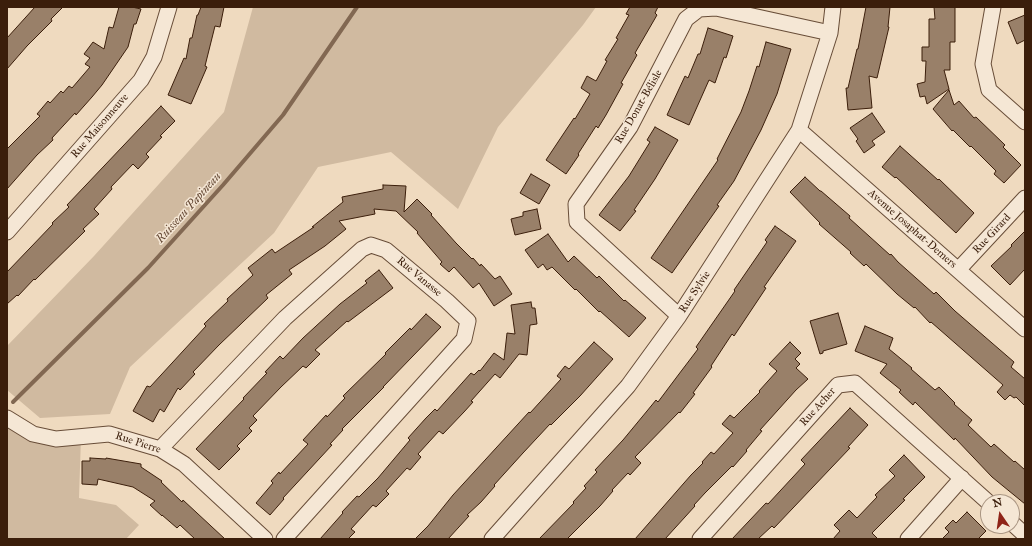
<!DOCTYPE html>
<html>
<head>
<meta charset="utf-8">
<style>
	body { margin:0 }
	#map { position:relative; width:1032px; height:546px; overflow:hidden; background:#efdabf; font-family:"IM FELL Great Primer",serif }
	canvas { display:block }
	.frame { position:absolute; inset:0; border:8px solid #3b1e0b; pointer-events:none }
	.north { position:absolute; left:980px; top:494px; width:40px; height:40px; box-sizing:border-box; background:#f5e7d5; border:1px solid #ab9784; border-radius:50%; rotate:347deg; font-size:11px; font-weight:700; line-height:16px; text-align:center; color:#3b1e0b }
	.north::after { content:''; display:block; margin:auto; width:14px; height:18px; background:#8f2418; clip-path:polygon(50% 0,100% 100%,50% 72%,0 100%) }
</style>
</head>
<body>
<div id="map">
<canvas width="1032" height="546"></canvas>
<div class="frame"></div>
<div class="north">N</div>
</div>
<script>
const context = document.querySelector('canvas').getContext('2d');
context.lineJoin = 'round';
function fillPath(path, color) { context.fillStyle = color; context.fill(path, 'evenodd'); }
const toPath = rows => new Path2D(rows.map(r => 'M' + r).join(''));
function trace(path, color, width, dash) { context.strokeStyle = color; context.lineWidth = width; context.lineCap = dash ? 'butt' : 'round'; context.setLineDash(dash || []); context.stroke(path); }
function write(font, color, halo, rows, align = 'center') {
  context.font = font + ' "IM FELL Great Primer",serif'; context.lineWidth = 3; context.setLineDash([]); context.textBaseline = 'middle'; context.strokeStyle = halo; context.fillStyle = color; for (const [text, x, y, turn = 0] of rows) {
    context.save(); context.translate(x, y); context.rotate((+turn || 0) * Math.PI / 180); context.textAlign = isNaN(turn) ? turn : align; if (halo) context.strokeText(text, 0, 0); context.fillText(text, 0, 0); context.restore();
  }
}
fillPath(toPath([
	[253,7,596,7,583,25,498,127,458,209,391,152,318,167,274,233,130,367,110,414,40,418,7,390,7,346,94,256,224,112],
	[7,418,33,434,81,437,79,498,116,505,139,525,126,539,7,539]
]), '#d0baa0');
trace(toPath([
	[13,402,148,268,223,185,283,115,357,7]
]), '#826852', 4);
const building = toPath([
	[35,7,63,7,51,19,52,21,27,46,7,69,7,38,35,7],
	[119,7,132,7,141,9,136,24,134,24,128,47,102,85,92,97,76,115,75,113,52,138,53,140,37,155,7,189,7,149,40,116,37,114,48,101,50,103,61,91,63,93,69,86,72,88,90,67,85,64,90,58,84,54,93,42,104,49,109,27,113,28,119,7],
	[201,7,224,7,220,27,215,26,205,66,207,67,191,104,168,95,184,58,186,59,190,38,192,38,197,15,198,15,201,7],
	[630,7,658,7,655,13,657,15,635,53,637,55,621,83,623,84,606,115,598,128,596,126,578,154,579,155,566,174,546,160,574,118,575,119,590,94,581,88,587,76,596,81,607,61,605,60,618,39,616,38,629,15,626,14,630,7],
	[866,7,890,7,888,27,889,27,877,78,869,76,872,108,848,110,846,88,848,88,857,49,858,49,866,7],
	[934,7,955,7,955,42,950,42,950,70,944,70,949,89,927,104,925,96,920,97,917,84,925,82,926,61,922,61,922,47,929,47,929,19,935,19,934,7],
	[1025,15,1025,40,1017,44,1008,22,1025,15],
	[708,28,733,36,726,58,724,57,715,83,709,80,689,125,667,115,685,76,688,78,698,54,700,54,708,28],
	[766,42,791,49,777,94,761,130,734,181,717,205,719,206,672,273,651,258,718,160,717,159,741,112,749,91,757,66,759,67,766,42],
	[949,90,954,105,959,101,974,118,976,117,1005,145,1003,147,1021,165,1004,183,994,174,996,171,971,146,970,147,953,130,952,131,933,109,949,90],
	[161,106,175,121,160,136,162,137,146,154,149,157,138,169,133,164,111,187,112,189,94,209,99,214,83,229,85,231,35,280,34,279,18,296,17,295,7,304,7,272,53,224,52,223,69,207,67,205,161,106],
	[872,113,885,132,872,141,875,145,864,153,856,141,858,139,850,128,872,113],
	[655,127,678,140,655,179,634,210,636,211,620,231,599,215,629,176,650,142,647,140,655,127],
	[900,146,938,180,939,179,974,213,956,233,896,177,895,178,882,167,900,146],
	[531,174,550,185,539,204,520,193,531,174],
	[805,177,820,191,821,191,850,216,849,218,890,255,891,254,898,262,934,294,936,292,955,311,1014,362,1011,367,1025,379,1025,406,1016,397,1014,398,1010,395,1005,400,997,392,1003,385,931,322,930,323,915,307,914,308,897,294,866,264,864,266,850,253,851,252,819,224,820,223,790,192,805,177],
	[383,185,406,186,404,212,417,199,432,214,431,215,456,243,472,259,473,258,480,266,481,264,495,279,500,276,512,294,494,306,479,283,473,288,454,267,449,272,440,264,442,262,417,233,418,232,396,211,374,209,375,214,339,221,346,229,325,246,289,270,292,274,266,295,268,298,219,345,193,372,195,374,180,390,178,388,164,412,160,409,153,422,133,411,147,386,150,387,206,326,204,324,228,301,227,299,253,275,248,268,272,249,275,253,314,227,312,227,343,202,342,197,383,189,383,185],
	[537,209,541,229,515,235,511,219,523,216,523,212,537,209],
	[775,226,796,241,764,287,766,288,734,336,732,334,711,366,712,367,693,393,695,394,680,413,679,412,635,457,641,463,630,475,628,473,612,490,613,491,600,506,567,539,539,539,574,503,573,502,586,488,584,486,597,472,595,470,623,440,647,411,656,400,658,402,679,374,698,349,696,347,735,291,734,290,767,242,765,240,775,226],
	[1025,231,1025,269,1010,285,991,266,1012,246,1011,245,1025,231],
	[548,234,568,262,574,256,597,278,599,276,624,301,625,300,646,318,629,337,600,311,599,312,576,289,575,290,552,267,547,270,543,264,538,268,525,250,548,234],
	[379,270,393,288,348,322,347,321,315,350,320,354,306,368,303,366,281,387,253,416,257,420,249,428,252,431,237,446,240,449,219,470,196,449,244,399,243,398,267,373,265,372,280,356,283,359,303,338,340,304,367,283,365,281,379,270],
	[531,302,532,308,535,308,537,324,530,325,527,355,519,354,500,378,495,374,471,401,473,402,464,412,443,434,439,431,418,454,421,457,410,470,407,468,386,491,389,494,376,507,373,505,351,529,355,532,348,539,320,539,343,513,342,512,357,496,359,497,378,478,410,440,408,438,426,418,435,409,437,411,471,373,474,375,479,370,480,371,494,353,504,360,507,333,515,334,511,305,531,302],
	[838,313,847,344,823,351,823,353,820,354,810,321,838,313],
	[426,314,441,327,383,387,384,387,342,429,343,430,330,444,332,445,283,498,284,499,270,515,256,503,273,483,271,481,279,472,280,474,308,444,303,440,326,415,327,417,345,398,343,396,386,354,385,353,410,328,411,330,426,314],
	[865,326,893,338,889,349,912,368,911,369,935,390,939,387,955,403,954,404,972,420,968,425,991,447,994,444,1014,462,1015,461,1025,470,1025,504,992,477,955,438,954,440,915,402,913,405,899,392,901,390,880,373,887,364,855,351,865,326],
	[594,342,613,359,580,396,551,425,550,424,523,453,494,485,495,486,481,502,467,515,469,516,448,539,415,539,428,526,453,495,529,412,530,413,561,379,557,376,565,366,569,369,594,342],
	[790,342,801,353,795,359,800,364,796,368,808,379,796,390,760,430,762,431,746,450,747,451,733,467,732,466,705,493,694,505,695,506,665,539,635,539,691,475,703,463,702,462,711,452,714,454,733,433,722,424,730,415,734,418,760,392,759,391,777,371,769,364,790,342],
	[850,408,868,425,848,447,850,448,774,528,772,526,758,539,732,539,766,503,768,504,805,464,801,460,850,408],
	[904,455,925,477,903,499,905,500,872,533,878,539,833,539,840,531,834,525,849,510,857,518,877,497,875,495,895,476,889,470,904,455],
	[90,458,106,459,106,458,141,464,141,467,162,481,161,482,182,502,183,500,225,539,195,539,180,525,177,528,162,515,162,516,150,505,155,501,133,487,98,479,97,485,82,484,82,461,90,461,90,458],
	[967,512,986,531,978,539,942,539,949,532,945,528,953,520,956,523,967,512]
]);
fillPath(building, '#998069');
trace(building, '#3b1e0b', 1);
const street = toPath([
	[993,7,983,64,989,90,1025,122],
	[799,130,1025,329],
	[7,232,141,80,154,57,169,7],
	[958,270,1025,198],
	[679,316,577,222,576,204,630,127,686,19,699,9,716,8,830,33],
	[7,418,33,434,56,439,109,434,160,449,184,464,265,539],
	[160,449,285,318,362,249,371,245,386,250,447,301,468,321,464,339,284,539],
	[1012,523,1025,535],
	[492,539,628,386,679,316,799,130,830,33,833,7],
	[700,539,838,385,855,383,988,502],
	[908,539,962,478]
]);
trace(street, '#684d38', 17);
trace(street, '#f5e7d5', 15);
write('11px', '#3b1e0b', '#f5e7d5', [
	["Rue Donat-Bélisle",639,107,-60],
	["Rue Maisonneuve",100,126,-49],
	["Avenue Josaphat-Demers",912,229,41],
	["Rue Girard",992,234,-47],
	["Rue Vanasse",419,277,40],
	["Rue Sylvie",695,292,-57],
	["Rue Acher",818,407,-48],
	["Rue Pierre",138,443,18]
]);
write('italic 12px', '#654935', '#f5e7d5', [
	["Ruisseau Papineau",189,208,-48]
]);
</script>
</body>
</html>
